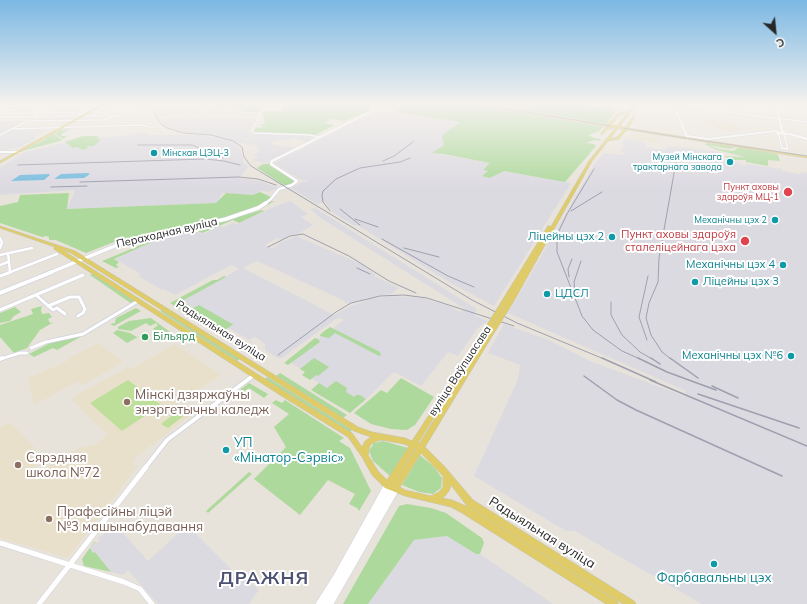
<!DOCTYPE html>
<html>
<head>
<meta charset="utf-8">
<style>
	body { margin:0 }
	#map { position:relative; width:807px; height:604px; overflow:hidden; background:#e8e3da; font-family:Mulish,sans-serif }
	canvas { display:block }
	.north { position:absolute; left:755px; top:12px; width:40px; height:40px; -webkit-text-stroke:3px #fff; paint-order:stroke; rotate:153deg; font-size:11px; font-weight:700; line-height:16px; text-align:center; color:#272727 }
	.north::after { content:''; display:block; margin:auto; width:14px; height:18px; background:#272727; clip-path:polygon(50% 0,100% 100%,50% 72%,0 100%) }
</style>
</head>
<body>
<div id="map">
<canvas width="807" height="604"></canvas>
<div class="north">С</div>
</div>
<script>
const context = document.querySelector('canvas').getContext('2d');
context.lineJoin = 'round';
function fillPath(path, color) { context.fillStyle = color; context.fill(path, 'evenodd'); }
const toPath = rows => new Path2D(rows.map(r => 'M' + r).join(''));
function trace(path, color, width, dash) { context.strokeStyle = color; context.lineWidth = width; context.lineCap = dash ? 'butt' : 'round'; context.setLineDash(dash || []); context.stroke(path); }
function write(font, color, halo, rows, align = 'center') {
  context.font = font + ' Mulish,sans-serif'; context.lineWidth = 4; context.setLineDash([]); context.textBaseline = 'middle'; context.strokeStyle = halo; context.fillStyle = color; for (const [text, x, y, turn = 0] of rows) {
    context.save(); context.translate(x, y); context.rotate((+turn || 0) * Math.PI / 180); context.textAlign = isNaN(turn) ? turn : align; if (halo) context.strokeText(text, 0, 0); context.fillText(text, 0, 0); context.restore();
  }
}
fillPath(toPath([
	[151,104,171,104,175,108,194,104,212,104,197,116,174,115,159,117],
	[215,107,240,108,238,110,244,110,243,112,258,112,256,116,204,115],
	[380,109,461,122,444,145,433,153,491,163,484,170,488,171,482,176,490,178,504,171,571,183,494,306,454,285,357,225,355,226,343,219,331,211,325,202,317,204,291,188,302,182,309,181,300,179,274,163],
	[174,117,251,118,255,119,247,132,252,133,244,143,239,143,213,135,184,132,185,131,169,128,164,125,160,119],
	[0,121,24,121,9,130,47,130,35,137,35,139,20,147,0,151],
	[135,133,150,133,148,135,199,135,225,139,233,143,240,148,244,163,249,166,239,178,259,181,279,188,267,192,263,190,253,195,222,193,217,203,67,209,75,190,0,195,0,168,22,153,86,138,125,136],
	[253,133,305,135,314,136,310,138,313,139,307,142,295,138,290,140,274,141,271,144,294,148,265,163,252,160,259,156,252,156,260,151,254,144,247,145,245,143],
	[626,139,643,141,642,142,647,143,646,147,666,150,668,146,722,152,723,159,719,160,737,162,745,166,747,164,782,169,782,171,798,174,801,174,800,172,807,173,807,604,702,604,575,531,566,531,474,476,518,379,520,365,488,353,504,324,551,341,590,361,684,396,686,391,508,313,595,163,604,153,624,155,626,153,620,152,625,144,622,143],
	[290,201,308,214,301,217,313,225,300,233,292,235,281,240,277,238,265,245,272,248,278,245,277,244,296,236,363,265,376,275,374,276,399,288,391,294,367,298,348,304,344,302,345,301,257,261,243,268,334,315,347,308,369,299,392,296,422,298,449,306,460,312,465,309,319,217,310,209,315,208,477,309,474,315,488,321,478,328,458,356,448,352,421,386,394,372,360,405,329,387,327,388,311,378,313,377,288,361,344,320,340,318,336,319,282,358,278,358,265,350,265,344,255,337,249,340,182,301,239,269,231,265,175,295,164,289,162,290,138,276,141,274,115,259,163,237,198,231,202,234,220,226,224,227,233,223,237,224,274,207],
	[116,525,148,561,187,525,238,576,240,574,259,590,249,604,158,604,128,570,123,575,111,572,95,552,93,553,90,548,94,543,97,543,100,540,98,538],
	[447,536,476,554,480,554,553,604,368,604,414,540]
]), '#dcdae1');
fillPath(toPath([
	[712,120,725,121,747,130,728,132,705,123,703,121],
	[631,133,642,134,662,137,659,143,630,139,631,136,629,135],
	[99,343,123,362,83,385,78,381,34,405,28,378,64,363,71,357],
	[175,344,221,375,178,404,191,415,135,458,133,465,138,466,68,558,0,538,0,427,9,423,12,424,36,449,34,453,38,477,65,452,72,452,80,448,94,445,108,435,79,408,81,407,72,400,75,396,128,367,132,369]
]), '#e8e0cb');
fillPath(toPath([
	[217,104,263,104,259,112,242,112,244,110,238,110,239,108,215,107],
	[267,104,374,104,375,106,371,107,371,110,344,121,332,119,323,123,335,125,315,135,255,132,253,131,256,128,265,127,260,125,264,124,266,121,263,121,265,118,262,116,264,111,282,111,284,106,267,106],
	[379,104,469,104,603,127,598,132,588,135,594,138,600,139,601,141,594,140,586,143,594,144,596,146,565,182,504,171,490,178,482,176,488,171,483,170,490,163,444,154,432,153,444,145,442,137,443,135,460,122,397,112,393,109,380,107],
	[487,104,580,104,596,108,612,105,615,106,612,110,616,110,618,108,615,108,616,106,622,108,619,108,606,124],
	[70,129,61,134,62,136,67,136,63,139,55,134,59,131,54,134,62,140,60,141,22,151,46,139,47,137,60,130],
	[83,136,99,136,96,139,101,139,94,146,87,146,88,148,83,150,77,147,73,148,65,142],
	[703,142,706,145,707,143,736,147,730,149,708,145,719,149,733,151,739,147,776,154,778,155,780,161,768,160,768,166,746,162,746,160,733,160,723,156,745,157,717,150,708,146],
	[269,162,271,166,294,180,294,183,285,186,257,168,263,164,268,164],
	[260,192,271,197,262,205,244,213,207,222,148,233,114,242,86,253,56,240,49,240,49,237,46,236,42,237,0,223,0,206,18,202,20,195,69,193,67,209,216,203,226,193,253,195],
	[271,201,274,201,264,207,245,215,262,210,264,211,239,223,233,220,202,233,198,231,163,237,114,259,119,262,116,265,119,267,116,268,102,261,163,236,163,234,243,215,262,207],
	[92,274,96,276,135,301,132,304,90,275],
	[224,276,226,277,182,301,193,308,199,305,234,325,232,325,220,334,170,303,213,280,217,280],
	[42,306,41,310,42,314,49,313,52,317,48,319,50,323,54,322,40,330,27,348,14,353,0,337,0,325,33,314,31,309],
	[15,307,21,312,14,316,10,321,0,323,0,313],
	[136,308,141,311,114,326,110,324,115,323,116,318],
	[162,310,240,359,237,361,160,311],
	[151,318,174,335,167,339,153,329,158,325,156,323,150,326,146,323,131,331,118,329,118,327,129,321],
	[330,327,380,352,381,355,379,356,335,333,329,338,320,336,320,335,323,332],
	[117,330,130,333,137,337,140,336,127,343,113,333],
	[82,336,57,350,53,348,34,357,29,354,52,342],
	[315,338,318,339,320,342,288,365,284,363],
	[314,358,329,367,318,376,316,375,310,380,302,375,305,372,300,369],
	[280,373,347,415,343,418,276,376],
	[267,377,352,430,350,433,265,379],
	[401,378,434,397,415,425,407,430,391,429,371,424,354,413,381,390,387,393],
	[336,381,347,388,346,392,354,397,356,395,360,395,366,399,350,413,311,390,319,383,327,388],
	[249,383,268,394,264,398,249,388,234,399,231,397],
	[276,400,282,403,285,400,344,438,339,441,350,448,371,491,359,511,357,508,349,504,355,494,328,480,300,515,254,479,286,447,274,427,289,414,272,403],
	[383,441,408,448,390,476,373,461,369,451,374,443],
	[420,455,434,467,442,478,441,488,433,494,419,492,402,485],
	[249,472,252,474,208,513,206,511],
	[407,504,431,508,446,513,482,538,484,543,480,554,476,554,447,536,414,540,368,604,343,604,399,506],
	[94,542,97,543,94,543,90,548,93,553,95,552,111,572,84,566,82,559]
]), '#add99c');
fillPath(toPath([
	[128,380,161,405,122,431,90,403],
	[179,410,186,414,168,428,161,424]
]), '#bddf99');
fillPath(toPath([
	[88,173,90,174,84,178,54,179,61,174],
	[49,174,50,175,44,180,11,181,20,175]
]), '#78bddf');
const pedestrian = toPath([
	[778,133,782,148,788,149,784,134]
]);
const minorFar5 = toPath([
	[265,104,252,131,254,133,309,135,320,137],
	[787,104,807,107],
	[677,106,807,122],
	[0,110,88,109],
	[1,110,12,104],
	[0,113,37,113],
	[43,113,82,113],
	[736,113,737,104],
	[34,116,56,104],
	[86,116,117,116],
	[0,117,77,116,95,106],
	[26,121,103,120,142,109,141,104],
	[11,129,140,125,150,127],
	[0,135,27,121]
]);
const minorFar4 = toPath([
	[0,152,19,152]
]);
const minorFar3 = toPath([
	[0,238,2,242,0,248],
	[8,253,10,272],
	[0,255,32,248],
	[0,265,8,262],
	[8,273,57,254]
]);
const minorFar2 = toPath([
	[0,276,11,272],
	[36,295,53,310,57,308,65,314],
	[48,306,70,297,79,297,85,309,83,313,78,316],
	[0,310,83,275],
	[31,348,46,342,83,334,138,301],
	[0,359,20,353,27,353]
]);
const minorFar1 = toPath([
	[0,359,2,358],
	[145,468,167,440,254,375]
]);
const minor = toPath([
	[0,543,124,582,140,589,152,604],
	[39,604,146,467]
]);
const tertiaryFar3 = toPath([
	[678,104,676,111,688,139],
	[687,136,708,139,776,131],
	[296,149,378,108,377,104]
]);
const tertiaryFar2 = toPath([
	[264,204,270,200,279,189,292,185,297,181,271,164,272,161,298,148]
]);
const tertiaryFar1 = toPath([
	[49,273,122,243,226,219,258,208,266,203]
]);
const tertiary = toPath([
	[0,293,52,272]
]);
const secondaryFar1 = toPath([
	[776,104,782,131,784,132],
	[776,131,778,133,790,134,807,139]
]);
const secondary = toPath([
	[320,604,336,579,388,486],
	[329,604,395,489]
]);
const primary = toPath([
	[102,104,106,104,0,163,0,161,102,104],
	[473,104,481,104,605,125,609,123,618,113,627,111,628,112,620,115,611,125,607,125,613,126,613,128,608,129,602,135,601,134,601,133,606,127,608,127,473,104],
	[634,104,637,104,610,139,617,137,623,130,626,130,620,129,620,127,621,127,807,156,807,158,628,130,625,132,619,139,608,141,592,161,511,306,510,307,506,307,505,306,589,161,634,104],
	[633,116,635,117,628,128,626,128,626,127,633,116],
	[0,226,75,251,358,427,372,432,405,438,412,441,479,338,483,338,484,339,443,403,418,443,419,444,484,340,488,340,489,341,425,447,445,467,473,500,634,601,636,604,623,604,467,506,451,485,449,491,445,496,442,498,452,500,468,507,617,601,619,604,606,604,462,513,451,507,405,496,385,488,372,475,362,457,348,437,280,395,54,249,54,248,55,247,0,228,0,226],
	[61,249,71,253,354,431,371,437,365,441,362,447,352,433,284,391,61,249],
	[382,440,404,444,409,446,387,480,378,471,368,455,370,445,377,441,382,440],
	[415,448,416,448,393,485,415,448],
	[421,453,443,476,443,487,439,492,431,496,405,490,400,487,421,453],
	[548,226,550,226,551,227,506,304,503,306,501,305,500,304,548,226]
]);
trace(pedestrian, '#cfd1de', 2.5);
trace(minorFar5, '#cfd1de', 2.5);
trace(minorFar4, '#cfd1de', 3);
trace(minorFar3, '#cfd1de', 3.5);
trace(minorFar2, '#cfd1de', 4.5);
trace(minorFar1, '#cfd1de', 5.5);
trace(minor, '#cfd1de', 6);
trace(tertiaryFar3, '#cfd1de', 3);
trace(tertiaryFar2, '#cfd1de', 3.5);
trace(tertiaryFar1, '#cfd1de', 4.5);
trace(tertiary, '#cfd1de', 5.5);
trace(secondaryFar1, '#cfd1de', 3.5);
trace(secondary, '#cfd1de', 9);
trace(primary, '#c3c3c3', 1);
trace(pedestrian, '#fff', 1.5);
trace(minorFar5, '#fff', 1.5);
trace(minorFar4, '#fff', 2);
trace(minorFar3, '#fff', 2.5);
trace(minorFar2, '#fff', 3);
trace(minorFar1, '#fff', 4);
trace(minor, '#fff', 5);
trace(tertiaryFar3, '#fff', 2);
trace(tertiaryFar2, '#fff', 2.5);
trace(tertiaryFar1, '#fff', 3.5);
trace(tertiary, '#fff', 4);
trace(secondaryFar1, '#fff', 2.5);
trace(secondary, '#fff', 8);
fillPath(primary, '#dfcb68');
trace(toPath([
	[477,104,678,137,807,156]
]), '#9e9faf', 1);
trace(toPath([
	[149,104,160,123,167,128,184,133,211,135,233,141,242,147,244,157,251,166,472,300,517,323,604,359],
	[138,145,192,145,223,158],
	[169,153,206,153],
	[383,161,394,156,413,142],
	[18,165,205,159,224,161,240,165],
	[594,169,567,214,557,235,557,252,582,316,593,330,622,351,640,359],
	[80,182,239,177,258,179,276,185],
	[51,187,87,186],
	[340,209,360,225],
	[330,211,323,202,322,195,323,191,336,179,360,168,400,162,410,158],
	[571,211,602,192],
	[355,219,378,227],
	[382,239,448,276,474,287],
	[268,247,290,236,303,234,349,256,389,281,416,293],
	[404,248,439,257],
	[357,268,370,274],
	[569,277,568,269,572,259],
	[575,293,574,282,581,261],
	[611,302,611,315,622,335,640,352,652,359],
	[647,340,639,317,648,276],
	[278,355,336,312,351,303,380,296,404,295,427,298,514,326],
	[671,359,662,352,651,335,646,318,649,303,658,282,659,258,676,162]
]), '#9e9faf', 1);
trace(toPath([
	[602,358,656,382],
	[638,358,667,372,716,390],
	[651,358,660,364],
	[670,358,698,378],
	[584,376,617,400,636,410,782,476],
	[650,380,807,446],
	[712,386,738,398],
	[698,394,799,428]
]), '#9e9faf', 1.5);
const primaryBridgeFar1 = toPath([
	[612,126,623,128]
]);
const primaryBridge = toPath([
	[481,339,503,304],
	[486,341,508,306]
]);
trace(primaryBridgeFar1, '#c3c3c3', 3.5, []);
trace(primaryBridge, '#c3c3c3', 6, []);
trace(primaryBridgeFar1, '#dfcb68', 2.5);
trace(primaryBridge, '#dfcb68', 5);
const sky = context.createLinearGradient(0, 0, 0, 189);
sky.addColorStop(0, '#7bb8e4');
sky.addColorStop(0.55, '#f5f2ee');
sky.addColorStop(1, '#f5f2ee00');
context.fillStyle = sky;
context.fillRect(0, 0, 807, 189);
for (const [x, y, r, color] of [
	[154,153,4,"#0f9aa8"],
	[730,162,4,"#0f9aa8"],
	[788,192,5,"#e0444e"],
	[775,220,4,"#0f9aa8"],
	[612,237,4,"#0f9aa8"],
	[745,241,5,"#e0444e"],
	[783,265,4,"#0f9aa8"],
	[695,282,4,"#0f9aa8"],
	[547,294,4,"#0f9aa8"],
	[145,337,4,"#2e9e5b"],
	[791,356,4,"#0f9aa8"],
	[127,402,4,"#8d6e63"],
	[226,450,4,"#0f9aa8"],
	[18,465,4,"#8d6e63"],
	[49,519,4,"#8d6e63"],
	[714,564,4,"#0f9aa8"]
]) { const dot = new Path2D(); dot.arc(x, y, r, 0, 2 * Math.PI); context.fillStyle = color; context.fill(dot); trace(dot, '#fff', 1.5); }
write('9px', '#0d838f', '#fff', [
	["Мінская ЦЭЦ-3",162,153,"left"],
	["Музей Мінскага",722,157],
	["трактарнага завода",722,167],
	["Механічны цэх 2",767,220]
], 'right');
write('9px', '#be3a42', '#fff', [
	["Пункт аховы",779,187],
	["здароўя МЦ-1",779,197]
], 'right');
write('11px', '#272727', '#fff', [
	["Пераходная вуліца",167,233,-13],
	["Радыяльная вуліца",221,331,32],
	["вуліца Ваўпшасава",460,371,-57]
]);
write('11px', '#be3a42', '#fff', [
	["Пункт аховы здароўя",736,235],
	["сталеліцейнага цэха",736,248]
], 'right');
write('11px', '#0d838f', '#fff', [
	["Ліцейны цэх 2",604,237],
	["Механічны цэх 4",775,265],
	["Ліцейны цэх 3",703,282,"left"],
	["ЦДСЛ",555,294,"left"],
	["Механічны цэх №6",783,356]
], 'right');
write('11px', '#27864d', '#fff', [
	["Більярд",153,337]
], 'left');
write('13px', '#785e54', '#fff', [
	["Мінскі дзяржаўны",135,395],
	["энэргетычны каледж",135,410],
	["Сярэдняя",26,458],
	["школа №72",26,473],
	["Прафесійны ліцэй",57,512],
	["№3 машынабудавання",57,527]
], 'left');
write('13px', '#0d838f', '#fff', [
	["УП",234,443],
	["«Мінатор-Сэрвіс»",234,458],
	["Фарбавальны цэх",714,578,"center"]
], 'left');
write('13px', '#272727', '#fff', [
	["Радыяльная вуліца",542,533,32]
]);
context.letterSpacing = '1px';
write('bold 18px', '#4d5172', '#fff', [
	["ДРАЖНЯ",264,579]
]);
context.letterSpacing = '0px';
</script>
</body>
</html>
